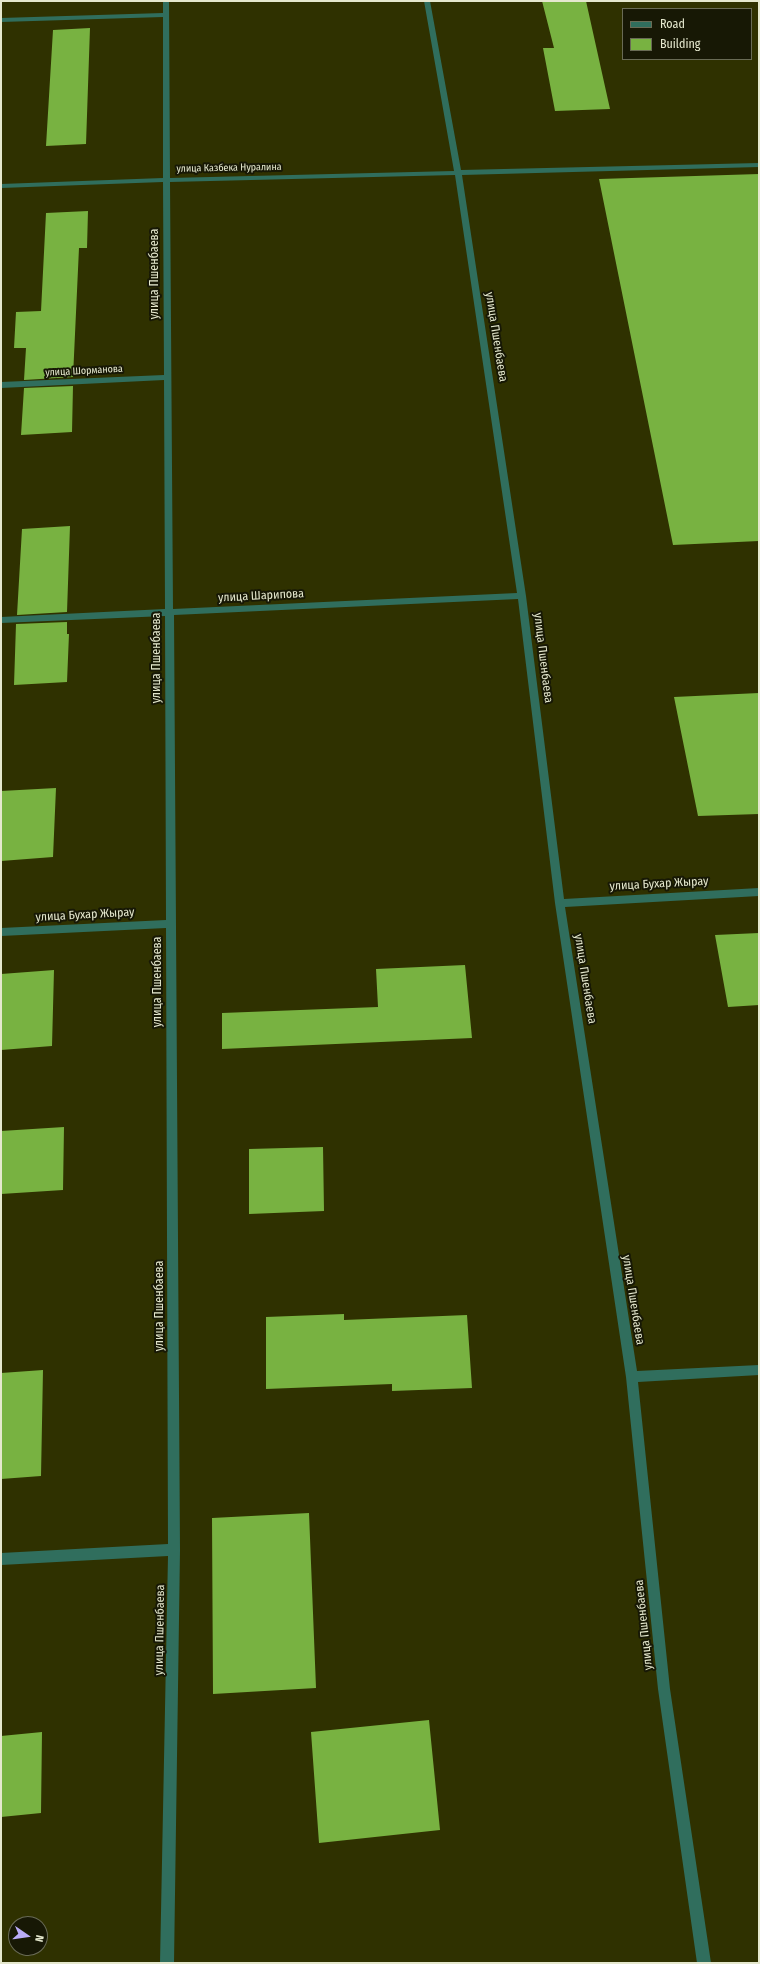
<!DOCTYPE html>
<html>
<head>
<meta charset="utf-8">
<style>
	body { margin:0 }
	#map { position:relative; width:760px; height:1964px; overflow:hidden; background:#2f3100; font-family:"Fira Sans Condensed",sans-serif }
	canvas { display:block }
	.frame { position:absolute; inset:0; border:2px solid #e5e8ce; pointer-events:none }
	.legend { position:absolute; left:622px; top:8px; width:130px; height:52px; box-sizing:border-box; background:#171805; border:1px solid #696b55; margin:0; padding:5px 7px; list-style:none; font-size:12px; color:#e5e8ce }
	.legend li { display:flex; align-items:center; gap:8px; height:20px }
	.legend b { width:20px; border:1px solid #696b55 }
	.north { position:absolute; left:8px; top:1916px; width:40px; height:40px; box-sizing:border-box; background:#171805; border:1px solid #696b55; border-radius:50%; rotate:103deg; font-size:11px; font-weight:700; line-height:16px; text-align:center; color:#e5e8ce }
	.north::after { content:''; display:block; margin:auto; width:14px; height:18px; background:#b9abf7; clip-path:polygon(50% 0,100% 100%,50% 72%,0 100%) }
</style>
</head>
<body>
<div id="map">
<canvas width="760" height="1964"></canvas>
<div class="frame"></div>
<ul class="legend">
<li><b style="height:5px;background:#306e5d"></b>Road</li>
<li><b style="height:11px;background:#78b241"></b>Building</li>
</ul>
<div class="north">N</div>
</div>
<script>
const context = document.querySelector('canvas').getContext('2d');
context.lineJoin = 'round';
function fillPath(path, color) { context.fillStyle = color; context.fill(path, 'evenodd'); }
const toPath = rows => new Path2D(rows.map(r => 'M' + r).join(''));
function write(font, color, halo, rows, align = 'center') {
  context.font = font + ' "Fira Sans Condensed",sans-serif'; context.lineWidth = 4; context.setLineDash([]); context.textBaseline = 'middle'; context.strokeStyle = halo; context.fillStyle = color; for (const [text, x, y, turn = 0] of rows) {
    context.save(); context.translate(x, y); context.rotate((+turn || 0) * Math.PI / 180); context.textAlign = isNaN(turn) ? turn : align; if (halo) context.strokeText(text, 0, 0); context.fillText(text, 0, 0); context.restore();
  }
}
fillPath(toPath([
	[542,1,586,1,610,109,555,111,543,48,554,48],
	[90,28,86,144,46,146,53,30],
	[759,174,759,541,673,545,599,179],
	[88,211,87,248,79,248,73,377,24,380,26,348,14,348,16,312,41,311,46,213],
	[73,386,72,432,21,435,24,388],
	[70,526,67,612,17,615,22,529],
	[67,622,67,634,69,634,67,682,14,685,16,624],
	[759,693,759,814,698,816,674,697],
	[56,788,53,857,1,861,1,791],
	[759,933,759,1005,728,1007,715,935],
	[465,965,472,1038,222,1049,222,1013,378,1007,376,969],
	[54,970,52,1046,1,1050,1,974],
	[64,1127,63,1190,1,1194,1,1131],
	[323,1147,324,1211,249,1214,249,1149],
	[344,1314,344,1320,467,1315,472,1388,392,1391,392,1384,266,1389,266,1317],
	[43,1370,41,1476,1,1479,1,1373],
	[309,1513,316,1688,213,1694,212,1518],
	[429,1720,440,1830,319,1843,311,1732],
	[42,1732,41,1813,1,1817,1,1736]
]), '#78b241');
fillPath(toPath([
	[163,1,169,1,170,178,454,171,424,1,430,1,461,170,759,163,759,167,462,175,526,596,564,899,759,888,759,896,565,907,637,1371,759,1365,759,1375,638,1382,670,1689,711,1963,697,1963,658,1689,626,1377,555,903,518,599,174,615,180,1550,174,1963,160,1963,168,1556,1,1565,1,1553,168,1544,166,928,1,936,1,928,166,920,165,616,1,623,1,617,165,609,164,380,1,388,1,382,164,375,163,182,1,188,1,184,163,178,163,17,1,22,1,18,163,13,163,1],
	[455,175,517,593,173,609,170,182,455,175]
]), '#306e5d');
write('10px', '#e5e8ce', '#171805', [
	["улица Казбека Нуралина",229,168,-1],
	["улица Шорманова",84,371,-3]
]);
write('12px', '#e5e8ce', '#171805', [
	["улица Пшенбаева",155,274,-90],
	["улица Пшенбаева",496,337,81],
	["улица Шарипова",261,596,-3],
	["улица Пшенбаева",157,658,-90],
	["улица Пшенбаева",543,658,83],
	["улица Бухар Жырау",659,884,-3],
	["улица Бухар Жырау",85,915,-3],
	["улица Пшенбаева",585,979,81],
	["улица Пшенбаева",158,982,-90],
	["улица Пшенбаева",633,1300,81],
	["улица Пшенбаева",160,1306,-90],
	["улица Пшенбаева",644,1625,-96],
	["улица Пшенбаева",160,1630,-89]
]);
</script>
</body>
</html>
